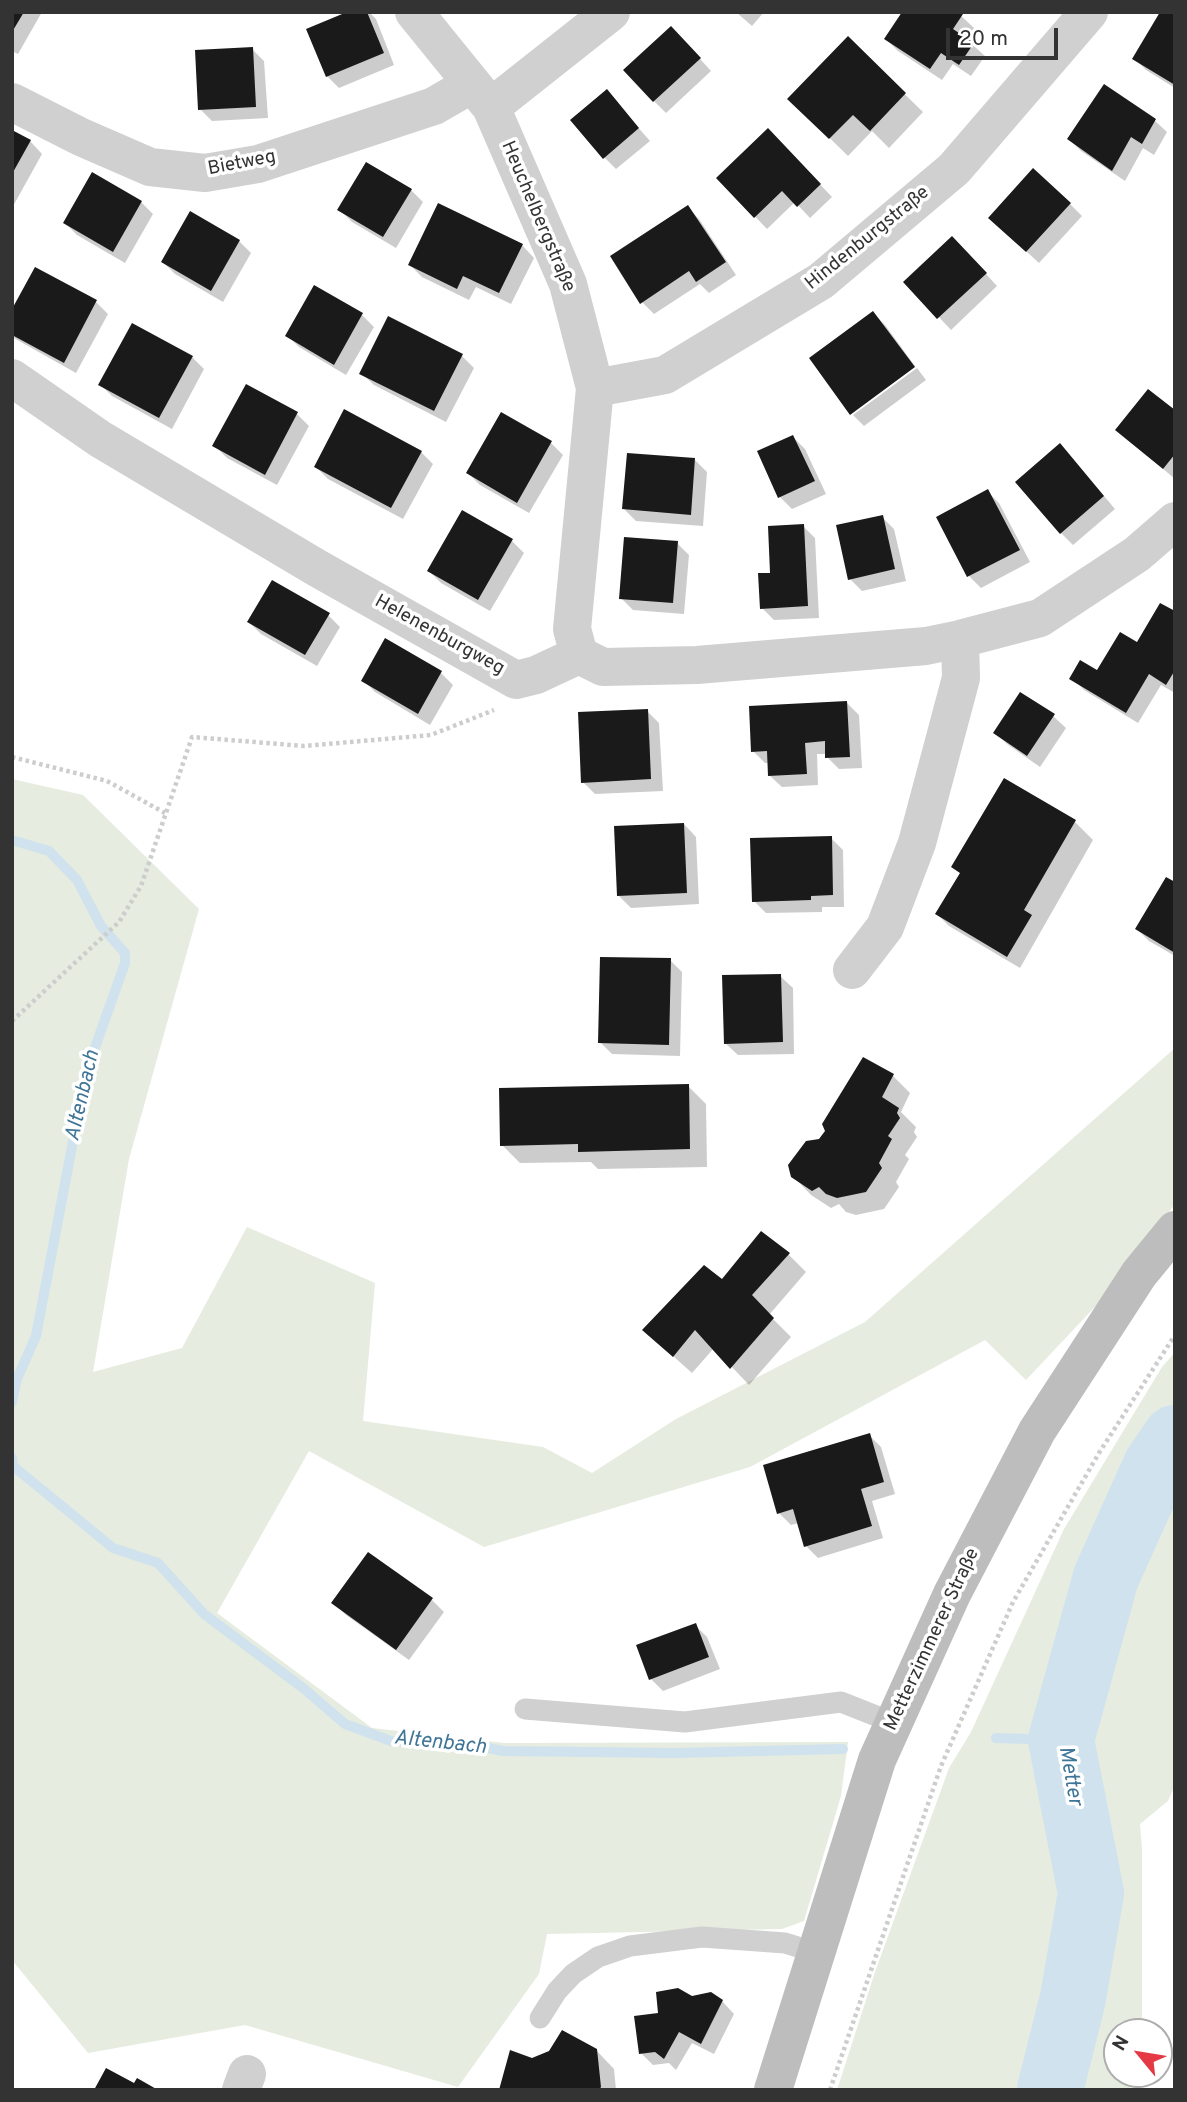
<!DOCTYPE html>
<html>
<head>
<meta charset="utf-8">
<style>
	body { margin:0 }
	#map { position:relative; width:1187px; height:2102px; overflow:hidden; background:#fff; font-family:Overpass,sans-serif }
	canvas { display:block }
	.frame { position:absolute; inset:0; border:14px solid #333; pointer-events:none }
	.north { position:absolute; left:1103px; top:2018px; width:70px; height:70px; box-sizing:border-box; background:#fff; border:2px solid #adadad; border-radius:50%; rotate:300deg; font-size:19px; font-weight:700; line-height:28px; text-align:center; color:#333 }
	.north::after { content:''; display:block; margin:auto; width:24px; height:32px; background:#e63946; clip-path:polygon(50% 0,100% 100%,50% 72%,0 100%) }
	.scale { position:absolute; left:946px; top:28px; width:112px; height:32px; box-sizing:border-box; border:4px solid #333; border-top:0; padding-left:9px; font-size:21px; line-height:24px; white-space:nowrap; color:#333; -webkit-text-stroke:5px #fff; paint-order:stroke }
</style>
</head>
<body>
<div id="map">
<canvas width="1187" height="2102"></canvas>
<div class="frame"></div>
<div class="north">N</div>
<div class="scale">20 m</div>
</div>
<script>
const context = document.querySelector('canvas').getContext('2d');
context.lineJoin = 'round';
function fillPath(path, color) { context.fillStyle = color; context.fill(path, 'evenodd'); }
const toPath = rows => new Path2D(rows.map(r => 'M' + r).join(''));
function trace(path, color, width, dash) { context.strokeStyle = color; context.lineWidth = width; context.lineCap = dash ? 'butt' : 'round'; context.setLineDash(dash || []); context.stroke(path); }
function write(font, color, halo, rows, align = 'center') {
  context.font = font + ' Overpass,sans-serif'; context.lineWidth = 7; context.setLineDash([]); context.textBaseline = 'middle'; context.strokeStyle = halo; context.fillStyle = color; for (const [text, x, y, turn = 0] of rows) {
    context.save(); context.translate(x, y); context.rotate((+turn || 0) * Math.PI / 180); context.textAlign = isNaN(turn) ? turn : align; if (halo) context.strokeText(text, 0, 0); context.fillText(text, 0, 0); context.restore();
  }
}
fillPath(toPath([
	[12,779,83,795,199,909,129,1159,93,1372,182,1348,247,1227,375,1283,363,1421,543,1447,592,1473,676,1419,865,1322,1175,1048,1175,1204,1107,1294,1026,1380,985,1340,750,1467,484,1547,309,1451,217,1613,372,1728,505,1743,848,1742,841,1796,804,1921,782,1929,547,1934,539,1974,458,2087,245,2025,88,2053,12,1960],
	[1175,1352,1175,1785,1168,1801,1140,1824,1142,1849,1142,2032,1117,2032,1117,2074,1135,2074,1130,2090,837,2090,875,1972,949,1768,971,1732,1064,1529,1162,1367]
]), '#e6ecdf');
fillPath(toPath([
	[12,12,42,12,18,54,12,51],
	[352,12,369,12,376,19,394,65,339,88,327,76],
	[736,12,764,12,752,26],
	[957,12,974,28,966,39,985,56,971,76,953,64,942,80,898,51,886,39],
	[1175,12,1175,88,1146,70,1134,58],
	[848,39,923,112,889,148,872,131,848,156,790,99],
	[683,40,711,71,666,113,654,101],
	[252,49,264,61,268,118,212,121,200,109],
	[607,92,650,141,616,169,604,157],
	[1154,120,1167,132,1154,155,1143,148,1125,181,1081,151,1069,139],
	[12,132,30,141,42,154,12,208],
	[780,142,832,197,810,218,795,202,767,229,718,178],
	[411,190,423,202,396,248,352,222,340,210],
	[141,202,153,214,125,263,77,235,65,223],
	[1070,204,1082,216,1039,263,1003,230],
	[687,207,699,219,736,275,709,293,700,284,654,314,642,302],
	[239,241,251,253,223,302,175,274,163,262],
	[522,245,534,258,511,304,476,287,469,300,422,277,410,265],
	[964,250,997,286,951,330,906,282],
	[36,269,96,302,108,314,76,373,12,337,12,313],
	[315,287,362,315,374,327,346,375,299,347,287,335],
	[873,313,885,325,915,366,851,413],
	[389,318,462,356,474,368,446,422,374,385,361,373],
	[192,357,204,369,172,429,112,396,100,384],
	[917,368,926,380,864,426,853,415],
	[1175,413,1175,479,1117,430],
	[297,414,309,426,277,485,227,458,215,446],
	[502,414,551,443,563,455,529,513,480,485,468,473],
	[793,437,805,449,826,494,792,509,780,497],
	[421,452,433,464,403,519,328,479,316,467],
	[1072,458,1115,509,1073,545,1061,533],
	[695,460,707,472,703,526,636,521,624,509],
	[987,491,999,503,1030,562,981,588,969,576],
	[882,517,894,529,906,581,862,591,850,579],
	[803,526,815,538,819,618,774,620,762,608,772,574],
	[512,541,524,553,490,611,441,583,429,571],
	[677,543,689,555,684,614,633,610,621,598],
	[1175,613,1175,693,1161,685,1138,723,1084,690,1072,678,1098,672],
	[328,615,340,627,317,666,261,634,249,622],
	[386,640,441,673,453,685,430,725,375,692,363,680],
	[847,703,859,715,862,768,839,769,827,757,827,754,817,754,818,785,782,787,769,775,769,763,765,763,753,751],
	[647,711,659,723,663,791,595,794,583,782],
	[1053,716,1066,728,1040,767,1007,744,995,732],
	[1004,780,1075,822,1093,840,1020,968,949,926,937,914,961,874,954,867],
	[684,824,696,837,699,904,631,908,619,896],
	[831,838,843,850,844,907,822,907,822,912,766,913,754,901],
	[1175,884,1175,956,1149,941,1137,929],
	[670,960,682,972,680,1056,612,1054,600,1042],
	[780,976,793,988,794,1054,738,1055,725,1043],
	[892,1075,910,1093,901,1112,916,1127,914,1132,917,1137,905,1155,909,1159,896,1182,899,1187,884,1209,856,1215,846,1212,839,1204,831,1208,811,1195,793,1176,820,1141],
	[688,1086,706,1104,707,1167,598,1169,591,1162,520,1163,502,1145],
	[788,1254,806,1272,769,1315,791,1337,749,1385,714,1348,692,1373,644,1330,722,1282],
	[869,1435,881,1447,895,1494,872,1501,883,1538,818,1558,806,1546,799,1523,791,1525,779,1513],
	[432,1600,444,1612,409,1660,346,1615,334,1603],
	[695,1625,707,1637,720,1669,663,1691,651,1679],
	[692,1998,722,2001,734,2014,714,2054,692,2043,676,2070,669,2063,653,2065,641,2053,660,2015],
	[596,2050,614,2069,616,2090,501,2090,532,2060]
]), '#0003');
trace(toPath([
	[12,840,49,851,77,880,101,926,125,953,125,963,86,1073,36,1336,17,1379,12,1402],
	[12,1458,13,1466,113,1548,158,1563,204,1614,303,1688,345,1724,391,1741,464,1743,503,1751,675,1753,843,1749],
	[996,1738,1061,1740]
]), '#cfe2ee', 10);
trace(toPath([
	[1050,2090,1073,1998,1091,1893,1061,1740,1106,1577,1156,1466,1175,1438]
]), '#cfe2ee', 66);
fillPath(toPath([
	[12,12,24,12,12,32],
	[347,12,367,12,384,53,326,77,306,29],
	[902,12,960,12,963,14,953,29,974,43,959,65,941,53,930,69,884,39],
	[1160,12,1175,12,1175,85,1132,59],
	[671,26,701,58,653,102,623,70],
	[848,36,906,93,870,131,853,115,829,139,787,99],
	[253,47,256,107,198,110,195,50],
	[1104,84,1156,119,1142,144,1131,137,1112,171,1067,139],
	[607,89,639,128,603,159,570,120],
	[768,128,821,184,797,207,782,191,754,218,716,178],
	[12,130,31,140,12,174],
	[366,162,412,189,383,237,337,210],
	[1033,168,1071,203,1026,252,988,218],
	[92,172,142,201,113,252,63,223],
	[438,203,523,244,499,293,463,276,457,289,408,265],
	[688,205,726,262,696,282,689,271,640,304,610,256],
	[190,211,240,240,211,291,161,262],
	[952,236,987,273,937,319,903,282],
	[35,267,97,300,64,363,12,335,12,309],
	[314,285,363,313,334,365,285,336],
	[873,311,915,367,850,415,809,358],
	[388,316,463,354,434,411,359,374],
	[132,323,193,356,159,418,98,385],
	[246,384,298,412,265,475,212,446],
	[1148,389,1175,410,1175,454,1163,469,1115,430],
	[344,409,422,451,391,508,314,467],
	[501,412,552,441,517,503,466,473],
	[793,435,815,481,778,498,757,451],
	[1060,443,1104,496,1060,534,1015,482],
	[627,453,695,458,691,515,622,509],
	[988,489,1020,550,967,577,936,517],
	[462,510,513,539,478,600,427,571],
	[883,515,895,569,848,580,836,525],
	[804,524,808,606,760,609,758,573,770,573,768,526],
	[624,537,678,541,673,603,619,599],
	[272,580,330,613,305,655,247,622],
	[1160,603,1175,611,1175,670,1166,685,1149,674,1126,713,1069,679,1080,660,1097,670,1120,632,1137,642],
	[385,638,442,671,418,714,361,681],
	[1020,692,1055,714,1027,756,993,733],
	[847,701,850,757,825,758,825,741,805,743,807,774,768,776,767,751,751,752,749,706],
	[648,709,651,779,581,783,578,712],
	[1004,778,1076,820,1024,910,1032,915,1007,957,935,914,960,873,951,867],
	[684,823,687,893,617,896,614,826],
	[832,836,833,895,811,896,811,900,752,902,750,838],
	[1166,877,1175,882,1175,953,1135,929],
	[600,957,671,958,669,1045,598,1043],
	[781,974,783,1042,724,1044,722,975],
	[863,1057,894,1074,882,1097,899,1108,897,1113,900,1118,888,1136,892,1139,879,1163,882,1168,866,1192,837,1198,826,1194,819,1187,812,1191,791,1177,788,1165,806,1141,819,1139,825,1131,822,1124],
	[689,1084,690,1149,578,1152,578,1144,500,1146,499,1088],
	[761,1231,790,1253,752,1295,774,1318,730,1369,695,1330,673,1357,642,1330,704,1265,722,1279],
	[870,1433,884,1482,861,1489,872,1526,804,1547,793,1509,777,1514,763,1465],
	[368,1552,433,1598,396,1650,331,1603],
	[696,1623,709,1657,649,1680,636,1645],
	[678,1988,692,1996,711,1992,723,2000,701,2044,679,2032,664,2059,655,2052,639,2054,634,2016,658,2013,656,1992],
	[562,2030,597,2049,601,2087,599,2090,499,2090,510,2050,532,2058,549,2051],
	[106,2068,134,2083,137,2078,158,2090,94,2090]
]), '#1a1a1a');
trace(toPath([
	[12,757,107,781,165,813],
	[12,1021,119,922,141,886,192,737,304,746,431,735,494,710],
	[830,2090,941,1766,1013,1602,1099,1453,1175,1335]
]), '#cdcdcd', 4.5, [3.5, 3.5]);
trace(toPath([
	[525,1709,685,1722,841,1702,894,1723],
	[540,2018,557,1991,573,1974,598,1957,630,1946,702,1937,785,1943,817,1953]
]), '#d0d0d0', 21);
trace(toPath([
	[414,12,491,107,568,284,595,388,572,629,579,655],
	[12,102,81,137,150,167,205,173,258,164,434,106,472,84],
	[491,107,611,12],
	[12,378,100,439,317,568,516,680,536,675,579,655],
	[595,388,665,375,821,281,954,169,1089,12],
	[579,655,603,667,697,665,926,646,960,639,1040,618,1137,554,1175,521],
	[852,970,885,927,917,843,961,678,960,639],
	[241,2090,247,2074]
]), '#d0d0d0', 38);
trace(toPath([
	[773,2090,877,1760,952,1594,1037,1431,1139,1274,1175,1230]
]), '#bdbdbd', 38);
write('19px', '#333', '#fff', [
	["Bietweg",242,164,-11],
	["Heuchelbergstraße",537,217,67],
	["Hindenburgstraße",868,239,-39],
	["Helenenburgweg",439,636,29],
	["Metterzimmerer Straße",933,1640,-65]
]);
write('italic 21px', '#3f7597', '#fff', [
	["Altenbach",84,1096,-77],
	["Altenbach",440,1744,6],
	["Metter",1069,1776,80]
]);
</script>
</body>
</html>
